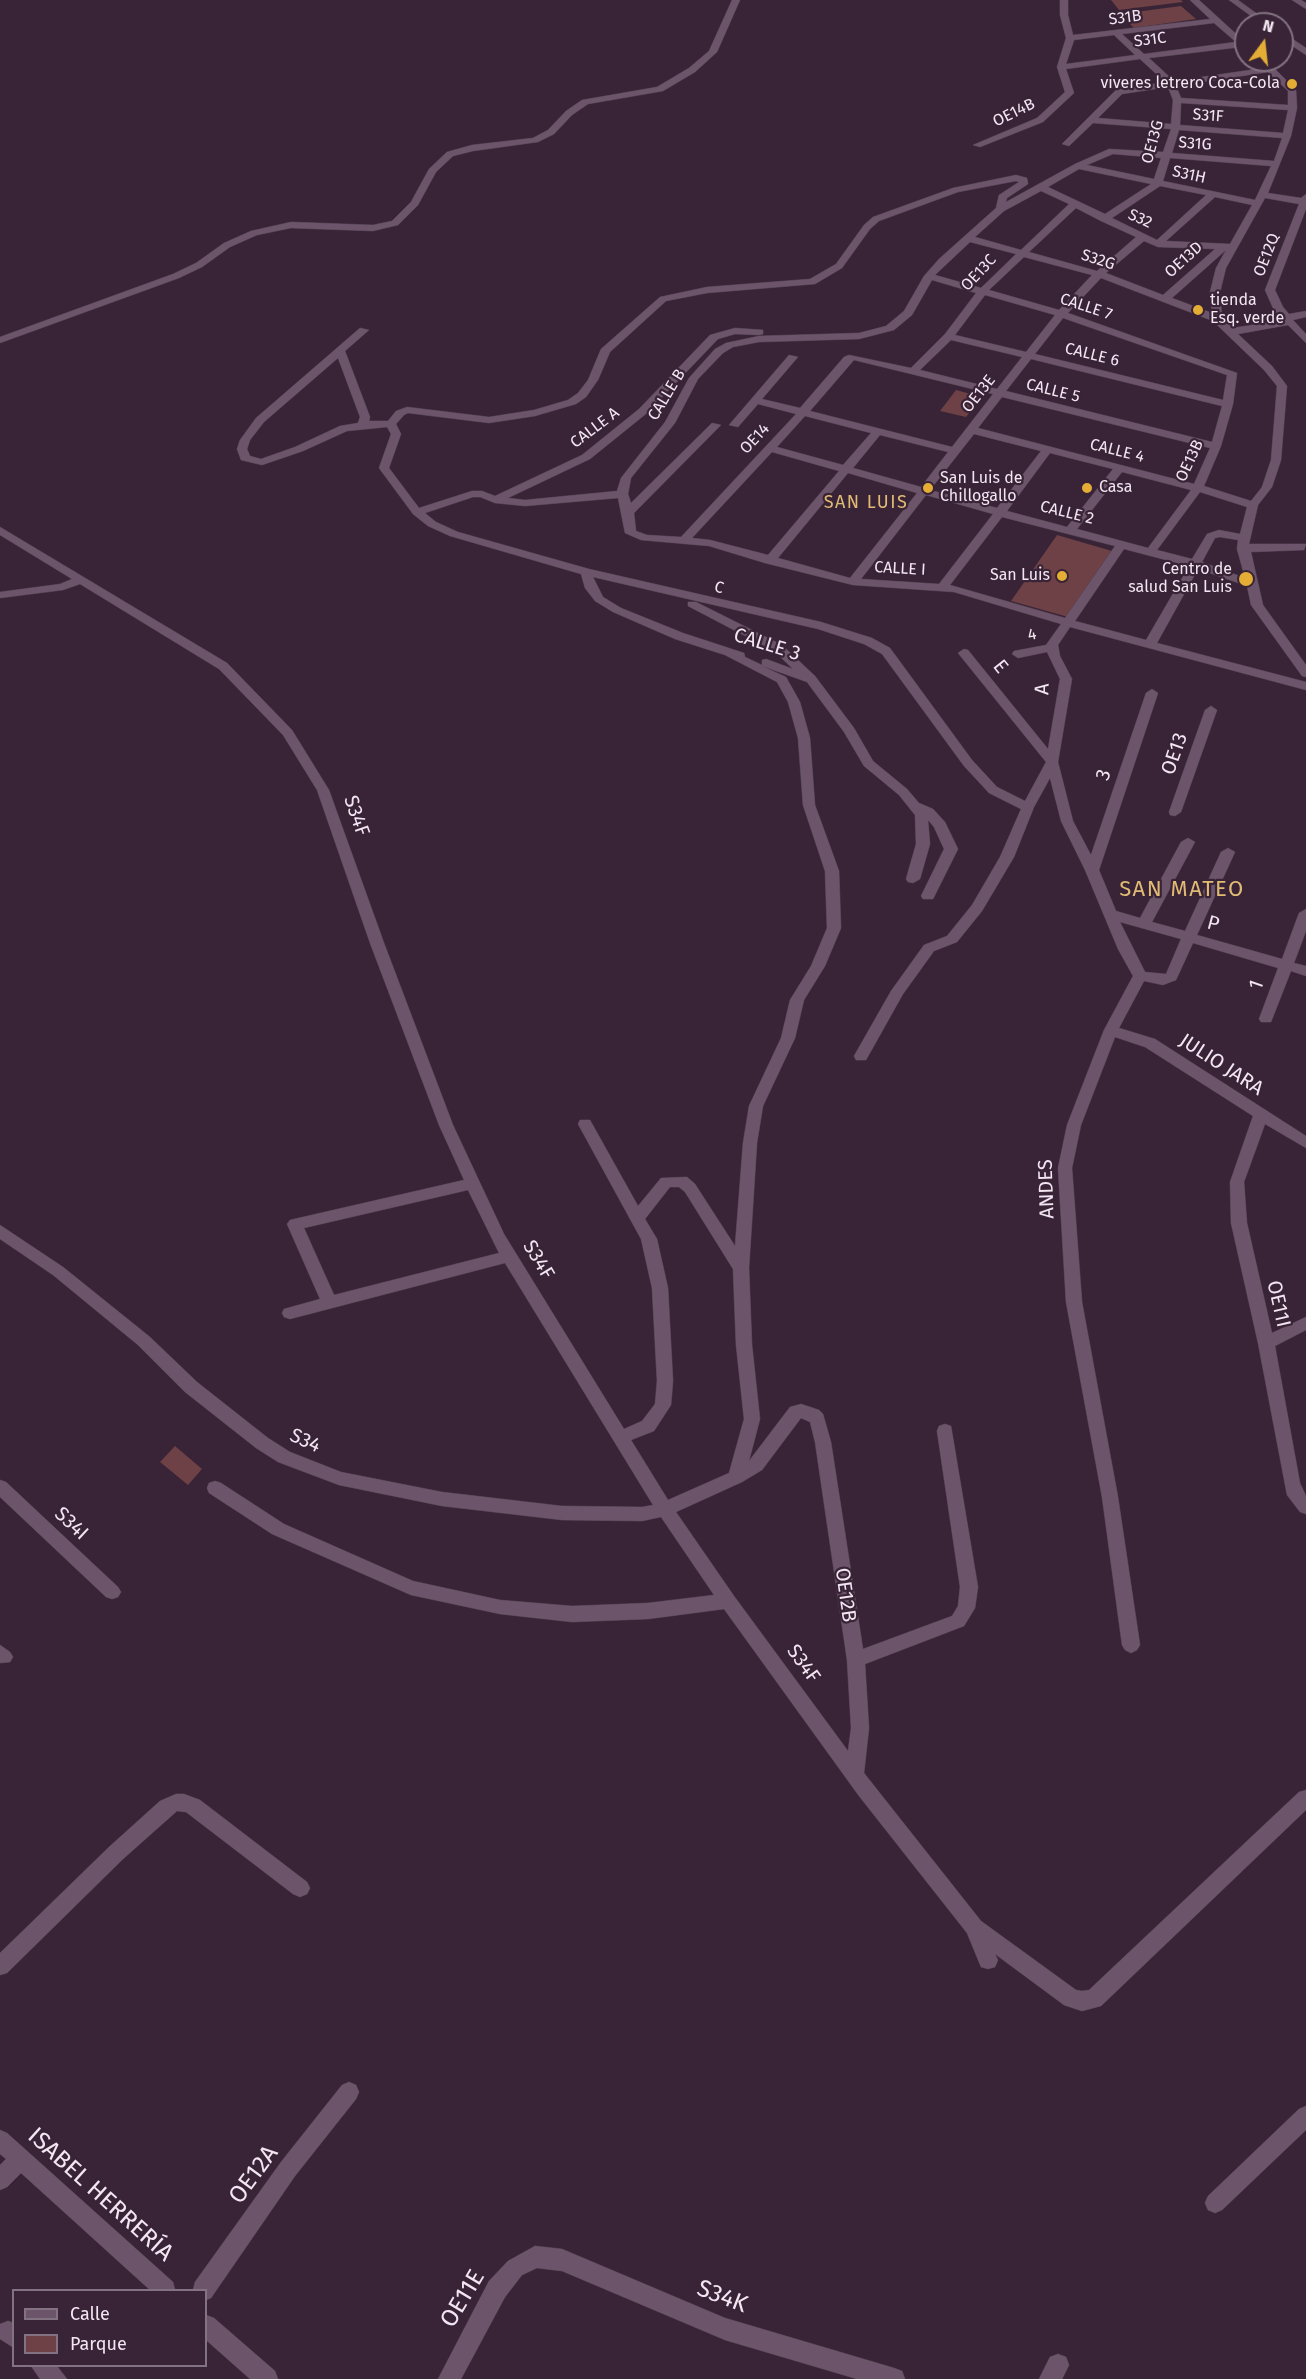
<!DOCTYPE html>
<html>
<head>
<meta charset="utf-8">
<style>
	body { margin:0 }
	#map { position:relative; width:1306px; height:2379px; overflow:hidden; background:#382436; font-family:"Fira Sans",sans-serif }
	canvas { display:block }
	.legend { position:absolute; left:12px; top:2289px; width:195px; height:78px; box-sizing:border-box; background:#382436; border:2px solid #837281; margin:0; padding:8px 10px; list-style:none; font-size:18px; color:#f3e6f2 }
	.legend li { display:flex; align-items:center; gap:12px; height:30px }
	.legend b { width:30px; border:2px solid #837281 }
	.north { position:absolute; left:1234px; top:12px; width:60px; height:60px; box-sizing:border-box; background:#382436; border:2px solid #837281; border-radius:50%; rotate:15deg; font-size:16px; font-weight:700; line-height:24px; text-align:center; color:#f3e6f2 }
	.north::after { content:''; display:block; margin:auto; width:21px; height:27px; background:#e4ad35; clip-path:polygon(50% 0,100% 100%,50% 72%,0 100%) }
</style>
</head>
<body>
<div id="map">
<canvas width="1306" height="2379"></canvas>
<ul class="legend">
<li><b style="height:8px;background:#6c556a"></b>Calle</li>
<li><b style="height:16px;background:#6d4145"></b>Parque</li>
</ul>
<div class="north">N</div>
</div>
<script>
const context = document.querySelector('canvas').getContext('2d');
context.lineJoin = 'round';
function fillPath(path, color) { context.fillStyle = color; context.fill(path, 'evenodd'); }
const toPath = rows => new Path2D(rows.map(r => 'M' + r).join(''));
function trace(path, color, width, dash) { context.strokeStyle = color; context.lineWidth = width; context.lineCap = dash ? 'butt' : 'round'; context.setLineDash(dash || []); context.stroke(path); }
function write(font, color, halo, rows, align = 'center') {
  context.font = font + ' "Fira Sans",sans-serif'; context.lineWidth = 4.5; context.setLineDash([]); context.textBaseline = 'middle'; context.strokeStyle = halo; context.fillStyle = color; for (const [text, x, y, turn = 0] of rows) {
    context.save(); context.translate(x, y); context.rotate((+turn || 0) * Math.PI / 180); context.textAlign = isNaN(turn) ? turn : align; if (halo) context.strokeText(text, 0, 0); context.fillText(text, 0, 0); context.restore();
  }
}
fillPath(toPath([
	[1111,0,1181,0,1183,2,1119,10],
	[1181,6,1196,19,1134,28,1120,14],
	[956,390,982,397,966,417,940,411],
	[1057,535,1112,551,1068,617,1011,601],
	[175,1446,202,1469,188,1485,160,1462]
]), '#6d4145');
const street = toPath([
	[732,0,740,0,717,52,695,72,663,91,588,104,572,115,554,134,538,142,473,151,453,156,436,172,418,205,398,225,373,231,291,228,257,235,230,247,202,267,179,278,0,343,0,337,173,274,196,263,224,243,251,231,291,222,373,225,392,221,411,202,429,169,447,152,472,145,533,138,548,130,566,111,582,100,657,87,689,68,709,51,732,0],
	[1060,0,1068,0,1068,15,1073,35,1210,19,1190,0,1199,0,1246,43,1246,50,1241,47,1149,58,1174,81,1264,68,1257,60,1266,60,1296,90,1297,108,1291,136,1268,193,1301,198,1306,194,1306,209,1275,290,1283,307,1289,314,1306,311,1306,317,1293,320,1306,334,1306,343,1288,325,1238,334,1272,366,1287,386,1281,460,1272,487,1258,505,1249,544,1306,544,1304,550,1251,552,1263,605,1306,665,1306,677,1302,676,1251,605,1247,586,1198,569,1157,643,1306,682,1306,690,1070,627,1058,645,1060,656,1072,679,1058,762,1073,821,1091,855,1146,693,1152,689,1158,693,1099,870,1116,911,1140,918,1181,842,1188,838,1195,842,1152,922,1185,931,1221,852,1228,848,1235,852,1197,935,1282,959,1299,913,1306,909,1306,931,1294,963,1306,966,1306,976,1291,971,1271,1022,1261,1022,1259,1019,1278,968,1193,943,1176,980,1163,985,1144,981,1119,1028,1155,1039,1306,1136,1306,1148,1265,1124,1244,1182,1247,1223,1272,1333,1306,1317,1306,1330,1275,1346,1300,1483,1306,1496,1306,1514,1300,1512,1287,1495,1258,1343,1231,1223,1230,1182,1253,1116,1145,1047,1115,1037,1081,1125,1072,1168,1082,1302,1118,1497,1140,1645,1137,1650,1131,1653,1125,1650,1122,1645,1102,1497,1066,1302,1058,1168,1067,1125,1104,1030,1133,976,1118,949,1085,870,1061,821,1050,778,1034,807,1014,857,982,911,957,942,934,951,903,994,866,1060,856,1060,854,1056,891,991,924,945,947,936,972,905,1000,857,1021,809,989,793,964,766,882,654,864,644,818,629,593,577,603,597,621,608,683,633,744,653,745,657,762,665,762,660,766,659,793,669,774,651,688,606,688,602,696,602,782,645,815,676,854,728,873,761,907,789,919,803,933,809,945,822,958,849,933,899,923,899,921,896,944,849,934,827,928,820,930,844,920,879,913,883,908,882,906,879,916,844,915,815,899,795,864,766,844,732,807,682,762,666,786,677,800,702,810,738,815,805,839,871,841,928,825,966,804,1000,795,1038,763,1106,757,1143,749,1268,752,1345,760,1419,749,1461,790,1407,801,1404,819,1410,823,1414,831,1442,863,1649,952,1616,958,1606,960,1587,937,1431,939,1426,945,1424,951,1426,978,1587,975,1608,964,1626,865,1664,869,1728,864,1773,981,1921,1076,1990,1082,1991,1089,1990,1299,1792,1306,1790,1306,1810,1101,2006,1082,2011,1064,2005,995,1954,998,1960,995,1967,988,1969,981,1967,967,1933,859,1796,724,1609,648,1619,572,1622,500,1614,411,1595,272,1534,209,1493,207,1488,209,1483,215,1481,221,1483,284,1524,413,1581,500,1600,572,1606,648,1603,714,1595,661,1517,642,1521,562,1520,442,1506,339,1485,278,1462,256,1448,185,1392,138,1345,53,1275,0,1239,0,1225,63,1267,150,1337,197,1382,268,1438,290,1452,341,1472,442,1492,562,1506,642,1507,653,1505,505,1263,290,1319,284,1317,282,1313,284,1309,320,1299,287,1224,290,1220,464,1180,439,1125,370,943,317,790,283,735,219,669,80,584,63,590,0,598,0,592,60,584,72,579,0,535,0,527,227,663,292,730,329,790,384,943,453,1125,504,1234,624,1429,642,1421,655,1404,657,1381,652,1288,641,1239,578,1124,580,1120,590,1120,638,1206,661,1178,687,1177,695,1184,735,1246,743,1143,749,1106,781,1038,790,1000,811,966,827,928,825,871,803,805,798,738,788,702,777,682,725,655,675,639,613,612,595,601,585,588,581,574,450,536,428,526,413,514,379,468,391,434,387,427,347,431,303,451,262,465,241,460,237,449,240,440,256,418,360,328,369,330,345,351,370,417,369,421,388,421,396,411,407,407,489,417,534,410,568,400,578,393,588,380,601,349,660,297,707,287,810,279,836,264,864,225,873,217,953,188,1016,175,1027,178,1028,184,1007,198,1006,202,1075,164,1109,149,1163,152,1171,129,1093,123,1069,146,1062,144,1116,90,1165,82,1140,59,1066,69,1074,93,1043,122,980,147,973,145,1037,118,1065,92,1057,67,1066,38,1060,15,1060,0],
	[1214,23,1236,42,1144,54,1122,34,1214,23],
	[1114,35,1135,55,1066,64,1074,40,1114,35],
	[1268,72,1288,91,1288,105,1181,98,1176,86,1268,72],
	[1168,87,1173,100,1171,124,1098,118,1122,94,1168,87],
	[1181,103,1288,110,1283,133,1180,125,1181,103],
	[1179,130,1282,138,1274,161,1172,153,1179,130],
	[1113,154,1161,158,1154,179,1087,165,1113,154],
	[1170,158,1271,166,1255,200,1163,181,1170,158],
	[1079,169,1151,184,1105,214,1048,187,1079,169],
	[1016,181,1019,182,999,195,996,208,939,259,924,276,904,311,886,326,859,333,759,336,726,343,715,349,689,378,665,422,621,478,617,491,525,500,508,498,590,459,647,413,718,339,735,334,759,335,763,334,763,330,735,328,710,335,639,409,582,455,495,496,482,491,472,491,419,508,389,468,401,434,396,424,404,415,408,413,489,423,535,416,576,404,586,397,598,380,610,352,666,301,707,293,815,284,842,268,870,229,879,221,958,192,1016,181],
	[1160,186,1206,195,1157,240,1112,218,1160,186],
	[1041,191,1069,204,1021,250,975,237,1004,211,1041,191],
	[1215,197,1252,205,1230,244,1166,241,1215,197],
	[1265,198,1299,204,1265,290,1273,308,1282,320,1233,328,1222,318,1220,292,1226,268,1265,198],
	[1076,208,1101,221,1136,237,1097,271,1029,252,1076,208],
	[1144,241,1158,247,1215,249,1163,295,1106,273,1144,241],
	[970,242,1016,254,981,288,935,275,970,242],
	[1226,250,1216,268,1210,292,1212,313,1172,298,1226,250],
	[1024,257,1092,275,1059,310,989,290,1024,257],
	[1101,278,1213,321,1264,370,1277,386,1271,460,1262,487,1251,501,1204,486,1221,446,1233,404,1237,373,1068,313,1101,278],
	[932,280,976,293,945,334,911,368,849,355,844,357,800,408,762,399,798,357,789,355,729,425,738,427,758,404,796,414,681,537,647,535,636,531,634,513,721,425,712,423,631,503,628,494,631,478,675,423,698,379,723,353,733,347,759,342,859,339,894,330,912,315,932,280],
	[985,295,1055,315,1026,352,955,335,985,295],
	[1063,318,1227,375,1223,400,1035,354,1063,318],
	[951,340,1022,357,997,389,920,370,951,340],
	[338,358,360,417,358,423,340,426,295,447,261,459,250,456,247,449,250,440,264,422,338,358],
	[1031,359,1222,406,1212,442,1006,391,1031,359],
	[854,360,993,394,952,447,810,411,854,360],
	[1002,397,1210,448,1194,484,978,428,1002,397],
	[805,416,871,433,843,465,777,447,805,416],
	[974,434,1041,451,997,508,930,490,974,434],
	[880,435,948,452,921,487,853,468,880,435],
	[772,452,839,471,768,555,710,540,692,538,772,452],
	[1050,453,1113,469,1067,527,1007,511,1050,453],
	[1122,472,1191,490,1148,548,1077,529,1122,472],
	[848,473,917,493,850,578,778,558,848,473],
	[1200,492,1247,507,1240,534,1219,530,1207,534,1192,559,1157,550,1200,492],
	[926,495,993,514,939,584,861,579,926,495],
	[473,497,480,497,495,503,525,506,618,498,625,533,641,540,709,546,765,563,853,585,954,592,1061,624,1046,645,1014,651,1012,654,1018,658,1047,652,1060,679,1048,749,968,650,964,649,958,653,1046,762,1025,801,997,787,972,760,890,648,872,638,821,622,589,569,458,532,436,522,425,513,473,497],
	[1002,517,1115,546,1065,618,950,585,1002,517],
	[1220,537,1238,540,1237,549,1245,578,1202,562,1215,538,1220,537],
	[1124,549,1189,566,1146,640,1075,621,1124,549],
	[1120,922,1181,939,1166,974,1145,972,1120,922],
	[670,1187,679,1187,685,1192,733,1269,736,1345,744,1419,729,1473,668,1500,631,1440,654,1431,671,1405,673,1381,668,1288,657,1239,645,1219,670,1187],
	[468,1190,499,1253,334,1295,304,1228,468,1190],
	[801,1418,810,1422,815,1442,847,1660,851,1728,848,1751,734,1596,676,1512,742,1482,762,1470,801,1418],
	[1229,0,1238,0,1271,24,1262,24,1229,0],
	[1292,0,1301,0,1306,3,1306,9,1292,0],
	[1282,32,1306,48,1306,55,1282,39,1282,32],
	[1211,706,1217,710,1181,812,1175,816,1170,815,1169,812,1205,710,1211,706],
	[0,1480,6,1482,118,1587,121,1592,118,1597,112,1599,106,1597,0,1497,0,1480],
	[0,1645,10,1652,13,1657,10,1662,0,1663,0,1645],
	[176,1794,184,1794,200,1800,307,1882,310,1888,307,1894,300,1897,293,1894,186,1812,177,1811,123,1859,7,1973,0,1975,0,1953,109,1847,160,1801,176,1794],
	[349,2082,356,2085,359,2092,356,2099,295,2176,211,2298,206,2300,206,2290,193,2290,195,2282,281,2162,342,2085,349,2082],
	[1306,2106,1306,2130,1222,2210,1215,2213,1208,2210,1205,2203,1208,2196,1299,2109,1306,2106],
	[0,2130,7,2133,173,2282,175,2290,150,2290,21,2173,7,2187,0,2190,0,2165,6,2159,0,2154,0,2130],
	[535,2246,562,2249,725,2318,894,2368,902,2371,905,2379,857,2379,725,2340,562,2271,537,2268,522,2275,505,2297,461,2379,438,2379,489,2281,508,2261,535,2246],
	[206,2315,214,2318,275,2371,278,2379,250,2379,206,2340,206,2315],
	[8,2321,14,2323,14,2348,0,2339,0,2324,8,2321],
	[1058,2354,1066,2357,1069,2365,1062,2379,1039,2379,1050,2357,1058,2354],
	[31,2366,57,2366,67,2379,40,2379,31,2366]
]);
trace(street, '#524051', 1);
fillPath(street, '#6c556a');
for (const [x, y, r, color] of [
	[1292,84,6,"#e4ad35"],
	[1198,310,6,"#e4ad35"],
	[928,488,6,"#e4ad35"],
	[1087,488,6,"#e4ad35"],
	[1062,576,6,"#e4ad35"],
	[1246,579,8,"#e4ad35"]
]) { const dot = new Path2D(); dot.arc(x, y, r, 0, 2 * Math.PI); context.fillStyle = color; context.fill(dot); trace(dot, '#382436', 2); }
write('16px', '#f3e6f2', '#382436', [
	["S31B",1125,18,-7],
	["S31C",1150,40,-7],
	["OE14B",1014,113,-26],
	["S31F",1208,116,4],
	["OE13G",1153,142,-75],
	["S31G",1195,144,4],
	["S31H",1189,175,12],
	["S32",1140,219,25],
	["OE12Q",1267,255,-69],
	["S32G",1098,260,18],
	["OE13D",1184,260,-42],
	["OE13C",979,273,-47],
	["CALLE 7",1086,307,18],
	["CALLE 6",1092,355,14],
	["CALLE 5",1053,391,14],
	["OE13E",979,394,-52],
	["CALLE B",667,395,-59],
	["CALLE A",595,428,-37],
	["OE14",755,439,-47],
	["CALLE 4",1117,451,14],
	["OE13B",1190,461,-65],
	["CALLE 2",1067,513,14],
	["CALLE I",900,569,3],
	["C",719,588,14],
	["4",1032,635,-11]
]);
write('16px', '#f3e6f2', '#382436', [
	["viveres letrero Coca-Cola",1280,84],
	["tienda",1210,301,"left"],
	["Esq. verde",1210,319,"left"],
	["San Luis de",940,479,"left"],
	["Chillogallo",940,497,"left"],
	["Casa",1099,488,"left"],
	["Centro de",1232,570],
	["salud San Luis",1232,588],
	["San Luis",1050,576]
], 'right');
context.letterSpacing = '1.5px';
write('18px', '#e1bb74', '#382436', [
	["SAN LUIS",866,503]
]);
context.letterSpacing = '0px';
write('20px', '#f3e6f2', '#382436', [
	["CALLE 3",767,645,17],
	["E",1000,667,51],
	["A",1043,689,-88],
	["OE13",1175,754,-71],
	["3",1104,775,-71],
	["S34F",356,816,71],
	["P",1213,924,15],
	["1",1257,985,-71],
	["JULIO JARA",1221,1065,33],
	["ANDES",1047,1189,-92],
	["S34F",538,1260,59],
	["OE11I",1278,1304,77],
	["S34",305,1441,24],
	["S34I",71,1524,43],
	["OE12B",845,1595,82],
	["S34F",803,1664,54]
]);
context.letterSpacing = '1.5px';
write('22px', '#e1bb74', '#382436', [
	["SAN MATEO",1182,890]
]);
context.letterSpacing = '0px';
write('24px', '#f3e6f2', '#382436', [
	["OE12A",254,2175,-54],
	["ISABEL HERRERÍA",100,2195,42],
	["S34K",722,2297,21],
	["OE11E",463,2299,-59]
]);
</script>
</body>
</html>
